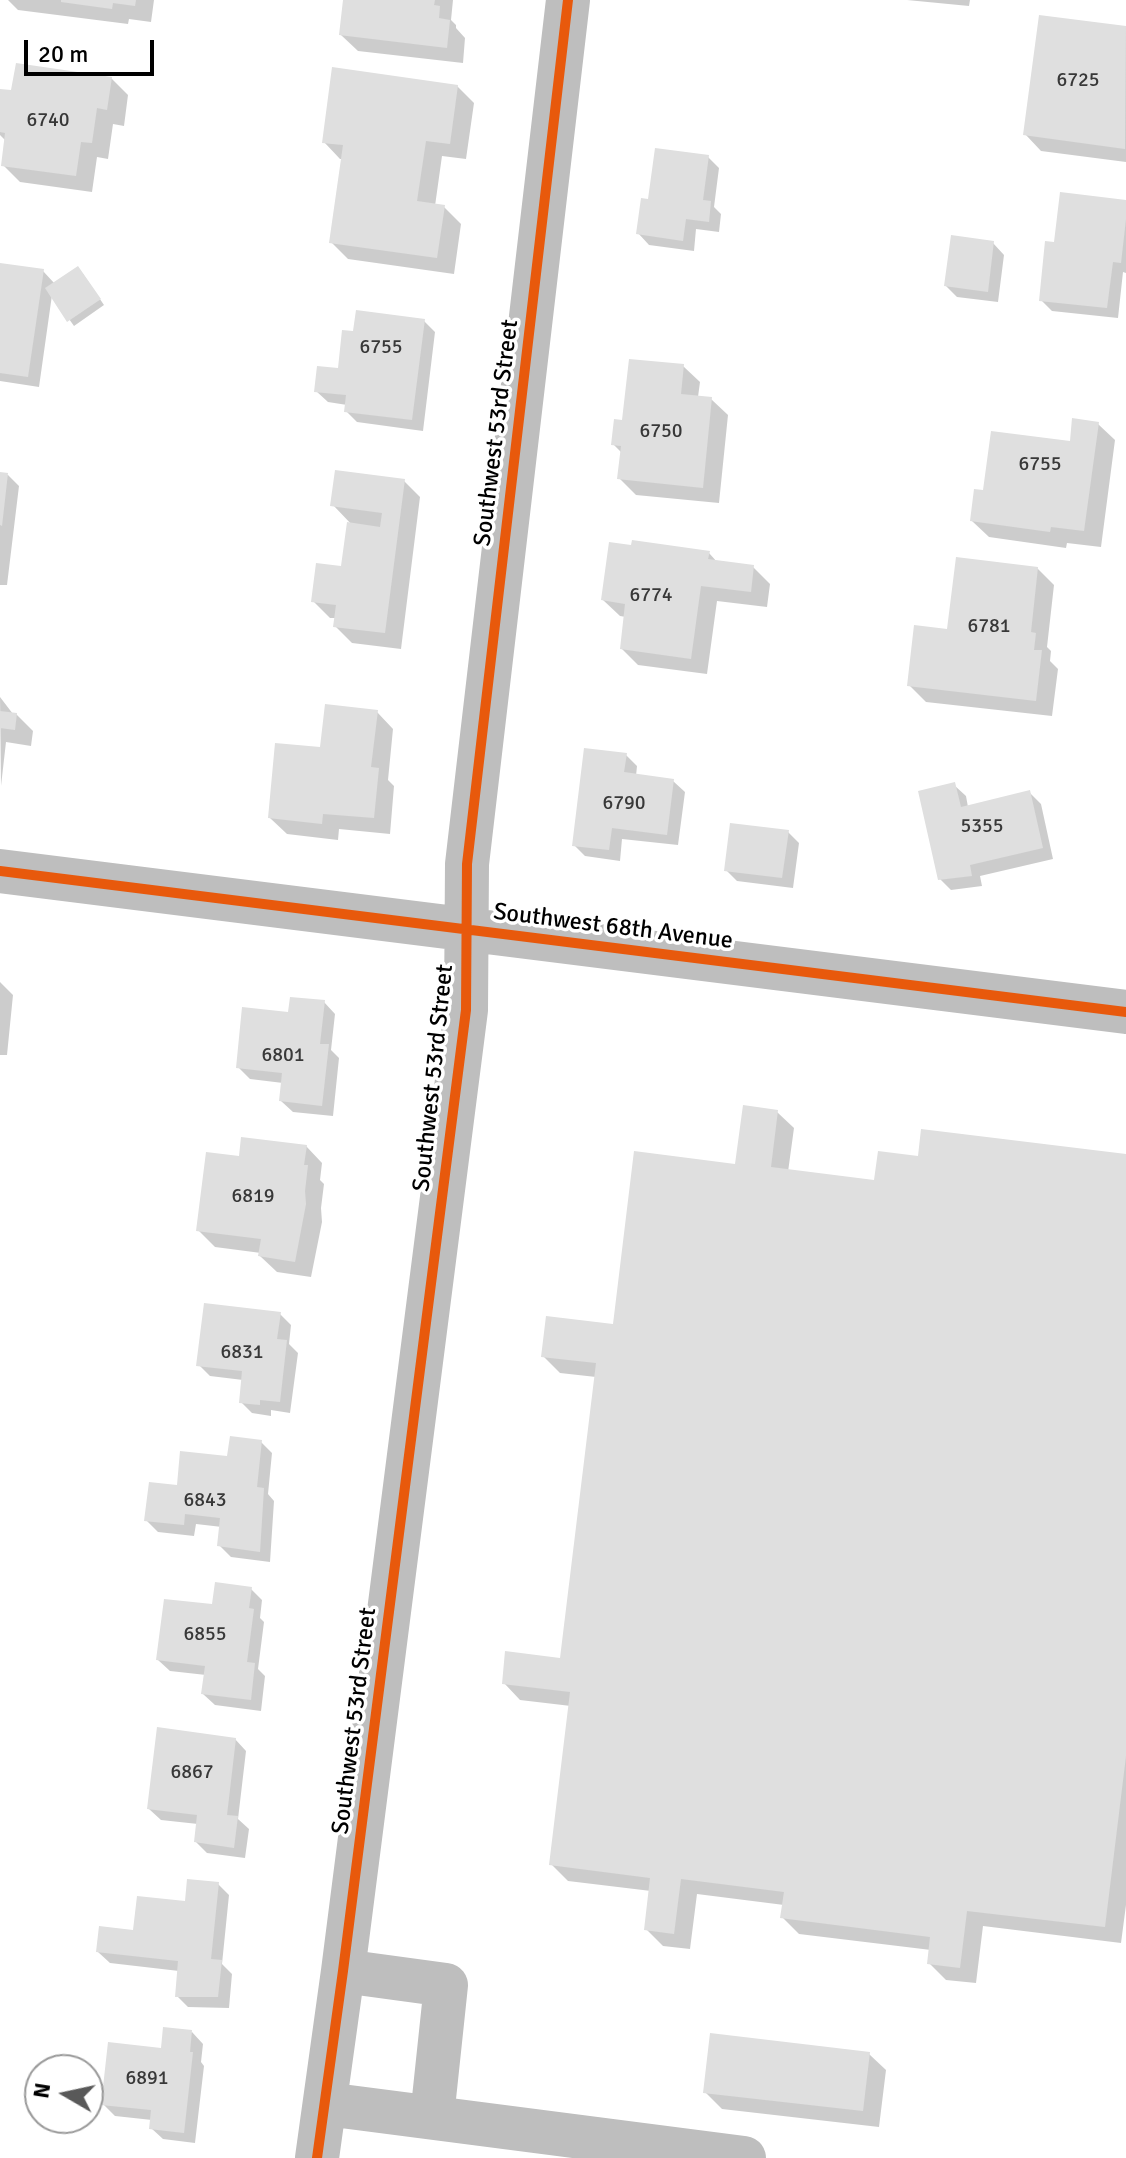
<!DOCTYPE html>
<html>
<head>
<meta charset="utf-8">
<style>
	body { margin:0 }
	#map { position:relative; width:1126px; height:2158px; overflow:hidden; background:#fff; font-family:Signika,sans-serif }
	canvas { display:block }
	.north { position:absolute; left:24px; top:2054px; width:80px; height:80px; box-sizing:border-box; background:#fff; border:2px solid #999; border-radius:50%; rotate:279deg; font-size:22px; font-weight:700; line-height:32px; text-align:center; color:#000 }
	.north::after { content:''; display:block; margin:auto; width:28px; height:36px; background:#595959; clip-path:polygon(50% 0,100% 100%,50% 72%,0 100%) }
	.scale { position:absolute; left:24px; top:40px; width:130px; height:36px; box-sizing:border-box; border:4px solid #000; border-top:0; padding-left:10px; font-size:24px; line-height:28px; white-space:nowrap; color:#000; -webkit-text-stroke:6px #fff; paint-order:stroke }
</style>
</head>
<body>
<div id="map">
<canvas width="1126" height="2158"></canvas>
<div class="north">N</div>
<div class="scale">20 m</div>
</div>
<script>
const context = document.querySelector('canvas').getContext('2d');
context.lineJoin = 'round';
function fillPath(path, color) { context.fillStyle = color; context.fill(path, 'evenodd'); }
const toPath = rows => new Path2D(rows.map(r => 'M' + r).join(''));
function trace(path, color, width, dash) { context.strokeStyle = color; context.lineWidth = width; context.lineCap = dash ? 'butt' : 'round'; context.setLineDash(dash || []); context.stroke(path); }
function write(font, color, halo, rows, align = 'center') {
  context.font = font + ' Signika,sans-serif'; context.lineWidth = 7; context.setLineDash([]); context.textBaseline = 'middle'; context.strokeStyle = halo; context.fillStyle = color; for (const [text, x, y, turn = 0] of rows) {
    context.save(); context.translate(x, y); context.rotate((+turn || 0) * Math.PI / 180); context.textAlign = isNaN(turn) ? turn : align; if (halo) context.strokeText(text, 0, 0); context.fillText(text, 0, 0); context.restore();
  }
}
fillPath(toPath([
	[8,0,154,0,151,22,129,19,128,24,18,10],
	[345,0,453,0,451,20,456,25,456,28,465,38,463,63,358,51,341,35],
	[907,0,970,0,969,6],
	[1040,17,1126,28,1126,162,1041,151,1025,134],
	[111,78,128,95,124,126,113,124,108,159,97,157,92,192,20,182,3,165,6,141,0,135,0,91,13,93],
	[457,86,474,103,466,159,442,156,435,206,444,207,461,224,454,274,348,259,331,242,343,159,340,159,324,142],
	[708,157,719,168,714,207,721,214,719,232,696,229,694,251,649,245,638,233,650,201],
	[1126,202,1126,273,1123,272,1118,318,1052,311,1041,300,1056,244],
	[993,243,1004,255,998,302,957,297,946,286],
	[0,265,43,271,55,284,83,274,104,305,74,326,52,295,39,387,0,381],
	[424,321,435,332,423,431,357,422,346,411,347,405,328,402,316,391,339,371,355,333],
	[683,366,700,382,698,397,711,399,728,415,719,503,636,495,619,478,622,453,613,444,624,422],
	[1098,424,1115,440,1101,547,1067,543,1066,548,989,537,972,521,985,493,1071,444],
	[0,474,8,475,19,486,7,585,0,585],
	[404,481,420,497,401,649,352,643,335,626,336,618,330,618,313,601,343,568,353,526,333,505],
	[633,547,709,553,718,563,753,567,770,584,767,607,717,601,707,674,638,665,622,649,626,617,620,616,603,600],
	[1037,568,1054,585,1047,647,1051,651,1050,661,1058,669,1052,716,926,702,909,685,949,632],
	[0,697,13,714,16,714,33,731,31,746,6,742,1,786],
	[377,712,393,729,388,780,394,786,390,834,339,829,338,840,287,834,270,818],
	[626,755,637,766,636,776,673,781,685,792,678,845,622,839,620,861,585,856,574,845],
	[954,785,966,796,968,807,1030,793,1041,804,1053,859,980,876,982,886,951,890,940,879],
	[788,832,799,843,793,888,737,881,726,870],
	[0,982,13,995,7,1055,0,1055],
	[324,1002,335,1014,331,1050,339,1058,333,1116,293,1112,281,1101,283,1083,250,1079,238,1067,290,1014],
	[777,1112,794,1128,788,1172,876,1183,920,1159,1126,1156,1126,1905,1121,1943,983,1926,976,1983,946,1980,929,1963,931,1950,799,1934,782,1917,784,1905,697,1894,690,1949,663,1946,646,1929,651,1891,568,1881,551,1864,571,1706,520,1700,504,1683,562,1660,596,1377,560,1373,543,1356,615,1326],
	[306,1146,322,1163,320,1180,324,1184,321,1208,322,1222,311,1277,277,1272,260,1256,261,1253,215,1247,198,1230,241,1159],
	[280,1314,291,1325,289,1344,298,1353,290,1413,271,1410,271,1416,252,1413,241,1402,243,1380,210,1376,199,1365],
	[261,1442,272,1453,268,1494,274,1501,270,1562,231,1557,220,1546,222,1527,196,1524,194,1536,158,1532,146,1520,179,1487],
	[251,1589,262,1600,260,1618,264,1622,258,1669,265,1676,261,1711,215,1705,203,1694,206,1675,170,1671,158,1660,214,1607],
	[235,1739,246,1751,238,1819,249,1829,245,1858,207,1853,196,1842,198,1824,161,1820,149,1809],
	[218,1884,229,1895,222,1964,232,1974,229,2008,188,2007,177,1996,179,1971,110,1963,98,1952],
	[192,2032,203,2044,201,2062,204,2066,195,2143,163,2139,151,2128,152,2120,115,2116,103,2104],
	[869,2054,886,2070,879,2127,722,2109,705,2092]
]), '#0003');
fillPath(toPath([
	[61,0,136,0,135,6,113,3,112,9,61,2],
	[343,0,435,0,434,5,440,6,439,18,450,20,447,48,339,35],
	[1039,15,1126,26,1125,149,1023,135],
	[16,63,112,77,107,110,97,108,92,143,81,142,76,176,1,166,5,133,0,132,0,89,11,90],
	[332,67,458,85,450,144,426,141,417,201,445,205,437,258,329,243,343,145,322,143],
	[655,148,709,155,703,200,711,201,709,222,686,219,683,241,636,234,641,198,648,199],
	[1060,192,1126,200,1126,219,1121,263,1113,262,1107,308,1039,301,1045,241,1054,242],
	[951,235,994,241,988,292,944,286],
	[0,263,44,269,28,377,0,373],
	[78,266,101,299,67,322,45,288],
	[356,310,425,319,412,420,344,412,346,395,314,392,317,366,338,368,342,330,353,331],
	[629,359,684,364,681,394,712,397,703,488,617,479,621,446,611,445,614,419,622,420],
	[1072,418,1099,422,1084,531,1051,527,1050,532,970,521,974,489,983,490,991,431,1070,441],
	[335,470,405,479,385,633,333,627,336,605,311,602,316,563,341,566,347,522,380,527,382,513,330,506],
	[0,472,8,473,2,526,0,525],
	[632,540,710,551,708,559,754,565,751,592,701,586,691,659,620,649,625,604,601,600,609,542,631,545],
	[956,557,1038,567,1031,632,1036,633,1034,650,1042,650,1036,701,907,686,914,625,947,629],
	[325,704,378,710,371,767,379,768,374,818,323,814,322,824,268,818,275,743,320,747],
	[0,711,17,713,15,730,0,728],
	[584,748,627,753,624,772,674,779,667,835,612,828,609,850,572,846],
	[955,782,961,807,1030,790,1043,848,970,865,972,876,938,880,918,791],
	[730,823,789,830,782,878,724,871],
	[290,997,325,1000,320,1044,329,1044,322,1106,279,1101,282,1073,236,1068,242,1007,288,1012],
	[743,1105,778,1110,771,1167,874,1180,878,1151,918,1156,921,1129,1126,1154,1126,1756,1105,1927,967,1911,960,1968,927,1964,930,1937,780,1918,784,1892,681,1879,674,1934,644,1930,650,1878,549,1865,570,1692,502,1684,505,1651,560,1658,596,1363,541,1357,546,1316,613,1324,634,1151,735,1164],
	[241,1137,307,1145,304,1165,308,1165,305,1191,306,1204,295,1262,258,1256,261,1239,196,1231,206,1152,239,1156],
	[204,1303,281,1312,277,1339,287,1340,280,1402,260,1400,260,1405,239,1403,242,1371,196,1366],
	[230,1436,262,1440,257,1487,264,1488,260,1552,217,1546,220,1518,185,1514,184,1525,144,1521,149,1482,177,1485,180,1451,227,1456],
	[215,1582,252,1587,249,1608,254,1609,247,1662,255,1663,251,1700,201,1694,205,1666,156,1660,164,1599,212,1604],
	[157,1727,236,1738,227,1815,238,1816,234,1848,194,1842,197,1815,147,1809],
	[187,1879,219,1882,211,1959,222,1960,218,1997,175,1997,178,1961,96,1952,99,1926,133,1930,137,1896,185,1901],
	[163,2027,192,2030,190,2052,193,2052,184,2133,149,2129,151,2110,101,2105,108,2042,161,2048],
	[710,2033,870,2052,863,2111,703,2093]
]), '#dfdfdf');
trace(toPath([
	[0,871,1126,1012],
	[343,1971,446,1985,432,2117],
	[326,2104,744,2158],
	[317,2158,343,1971,466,1010,467,864,568,0]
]), '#bebebe', 44);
trace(toPath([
	[0,871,1126,1012],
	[317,2158,343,1971,466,1010,467,864,568,0]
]), '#e8590c', 10);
write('20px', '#383838', null, [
	["6725",1078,81],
	["6740",48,121],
	["6755",381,348],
	["6750",661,432],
	["6755",1040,465],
	["6774",651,596],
	["6781",989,627],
	["6790",624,804],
	["5355",982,827],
	["6801",283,1056],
	["6819",253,1197],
	["6831",242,1353],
	["6843",205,1501],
	["6855",205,1635],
	["6867",192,1773],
	["6891",147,2079]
]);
write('24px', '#000', '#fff', [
	["Southwest 53rd Street",497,433,-83],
	["Southwest 68th Avenue",613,927,7],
	["Southwest 53rd Street",434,1078,-84],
	["Southwest 53rd Street",355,1721,-83]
]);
</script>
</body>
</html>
